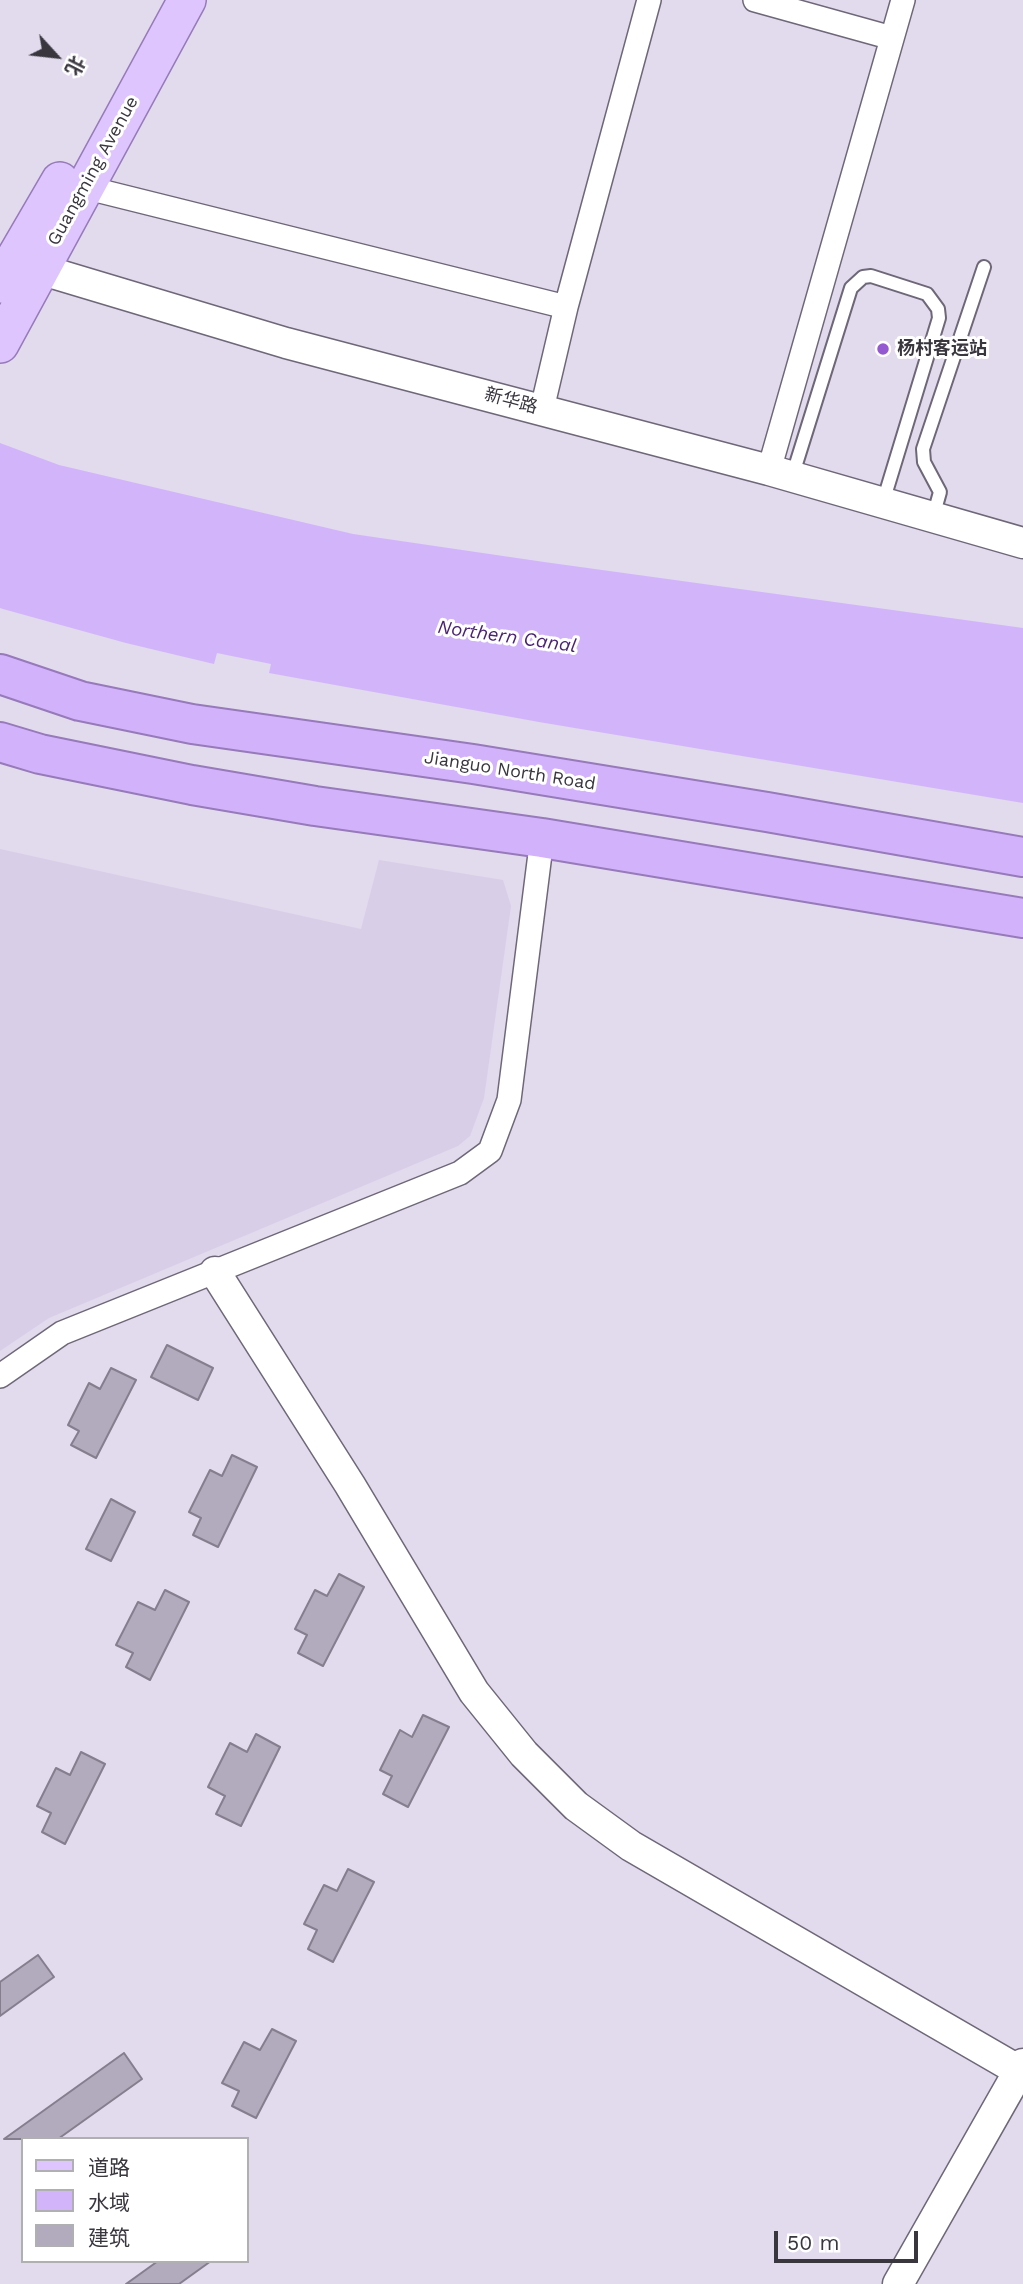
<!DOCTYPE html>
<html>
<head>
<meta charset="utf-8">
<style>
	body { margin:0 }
	#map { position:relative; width:1023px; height:2284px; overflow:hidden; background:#e2daed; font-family:"Work Sans","Noto Sans SC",sans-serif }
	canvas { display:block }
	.legend { position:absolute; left:21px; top:2137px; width:228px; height:126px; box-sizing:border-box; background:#fff; border:2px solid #b0afb2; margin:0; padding:9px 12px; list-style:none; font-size:21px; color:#39363e }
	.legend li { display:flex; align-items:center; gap:14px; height:35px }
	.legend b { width:35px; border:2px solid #b0afb2 }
	.north { position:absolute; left:21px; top:21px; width:70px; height:70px; -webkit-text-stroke:5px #fff; paint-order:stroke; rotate:117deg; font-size:19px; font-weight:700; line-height:28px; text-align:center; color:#39363e }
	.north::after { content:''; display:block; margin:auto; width:24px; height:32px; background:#39363e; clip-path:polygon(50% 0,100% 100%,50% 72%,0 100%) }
	.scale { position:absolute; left:774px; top:2231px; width:144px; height:32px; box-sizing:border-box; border:4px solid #39363e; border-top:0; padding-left:9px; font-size:21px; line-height:24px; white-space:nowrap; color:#39363e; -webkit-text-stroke:5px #fff; paint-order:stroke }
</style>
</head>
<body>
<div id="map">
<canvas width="1023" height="2284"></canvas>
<ul class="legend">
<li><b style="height:9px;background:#dec5fd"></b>道路</li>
<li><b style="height:19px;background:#d2b4fa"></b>水域</li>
<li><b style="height:19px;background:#b2abbd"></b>建筑</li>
</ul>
<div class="north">北</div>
<div class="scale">50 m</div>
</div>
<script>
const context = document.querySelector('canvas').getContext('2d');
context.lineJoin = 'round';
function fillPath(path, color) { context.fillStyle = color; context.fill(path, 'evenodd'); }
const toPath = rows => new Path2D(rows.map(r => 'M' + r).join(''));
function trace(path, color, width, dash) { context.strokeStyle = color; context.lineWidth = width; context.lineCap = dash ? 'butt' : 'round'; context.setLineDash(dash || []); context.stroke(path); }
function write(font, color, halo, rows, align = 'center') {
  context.font = font + ' "Work Sans","Noto Sans SC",sans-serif'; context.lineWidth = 6; context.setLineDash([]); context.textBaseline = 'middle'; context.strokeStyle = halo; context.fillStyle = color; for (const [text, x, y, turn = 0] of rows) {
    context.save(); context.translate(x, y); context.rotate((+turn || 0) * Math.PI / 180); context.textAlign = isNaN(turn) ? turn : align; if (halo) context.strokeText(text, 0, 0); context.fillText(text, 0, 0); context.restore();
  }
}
fillPath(toPath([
	[0,849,361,929,379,860,503,880,511,906,484,1098,470,1136,458,1146,49,1318,0,1351]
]), '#d9cee8');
fillPath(toPath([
	[0,443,59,465,353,534,544,562,1023,628,1023,803,539,722,269,673,271,664,217,653,214,664,126,643,3,609,0,608]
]), '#d2b4fa');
const building = toPath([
	[167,1345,213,1368,198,1400,151,1377,167,1345],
	[111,1368,136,1380,96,1458,71,1445,79,1431,68,1425,89,1383,100,1389,111,1368],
	[232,1455,257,1467,218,1547,193,1535,201,1518,189,1512,210,1470,222,1476,232,1455],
	[111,1499,135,1512,111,1561,86,1549,111,1499],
	[339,1574,364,1587,323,1666,298,1653,307,1635,295,1629,315,1590,327,1596,339,1574],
	[165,1590,189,1602,150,1680,126,1667,133,1653,116,1645,138,1602,155,1610,165,1590],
	[423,1715,449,1727,408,1807,383,1794,392,1776,380,1770,400,1730,412,1737,423,1715],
	[256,1734,280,1747,241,1826,216,1814,225,1796,208,1787,230,1743,247,1752,256,1734],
	[81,1752,105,1764,65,1844,42,1832,51,1813,37,1806,56,1768,70,1775,81,1752],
	[348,1869,374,1882,333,1962,308,1949,317,1930,304,1924,324,1885,337,1891,348,1869],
	[38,1955,54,1977,0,2016,0,1982,38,1955],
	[272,2029,296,2041,256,2118,232,2106,239,2091,222,2083,244,2042,260,2050,272,2029],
	[124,2053,142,2079,58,2139,4,2139,124,2053],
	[158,2261,211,2261,179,2284,126,2284,158,2261]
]);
fillPath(building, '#b2abbd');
trace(building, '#857e8f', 2);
const service = toPath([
	[792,477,851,288,863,277,871,276,927,294,938,309,939,318,883,502],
	[933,517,940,492,924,462,923,449,984,267]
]);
const minor = toPath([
	[755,0,892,38],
	[84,187,566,307],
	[542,409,566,307,649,0],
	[769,470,903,0],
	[0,1376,62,1333,460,1173,490,1151,509,1100,542,838]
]);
const tertiary = toPath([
	[19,263,286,343,769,470,1023,543],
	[215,1272,350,1485,474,1692,524,1754,576,1806,631,1846,1023,2073],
	[898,2284,1023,2064]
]);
const primary = toPath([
	[0,284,60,181],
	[0,344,187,0]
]);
const trunk = toPath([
	[0,674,80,701,192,724,473,764,767,812,1023,857],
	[0,742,40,754,192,785,315,806,542,838,1023,918]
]);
trace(service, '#6e6778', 16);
trace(minor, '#6e6778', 26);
trace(tertiary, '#6e6778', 33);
trace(primary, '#967ab9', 40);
trace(trunk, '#967ab9', 42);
trace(service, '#fff', 12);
trace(minor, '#fff', 23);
trace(tertiary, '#fff', 30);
trace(primary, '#dec5fd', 37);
trace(trunk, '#d3b2fc', 38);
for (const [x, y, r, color] of [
	[883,349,7,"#9459d1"]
]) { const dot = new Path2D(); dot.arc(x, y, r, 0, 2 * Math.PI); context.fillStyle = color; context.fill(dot); trace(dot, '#fff', 2.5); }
write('18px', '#39363e', '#fff', [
	["Guangming Avenue",93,171,-61],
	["新华路",511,401,15],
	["Jianguo North Road",510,771,9]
]);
write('bold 18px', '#39363e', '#fff', [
	["杨村客运站",897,349]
], 'left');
write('italic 19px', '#4b2372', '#fff', [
	["Northern Canal",507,637,8]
]);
</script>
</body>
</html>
